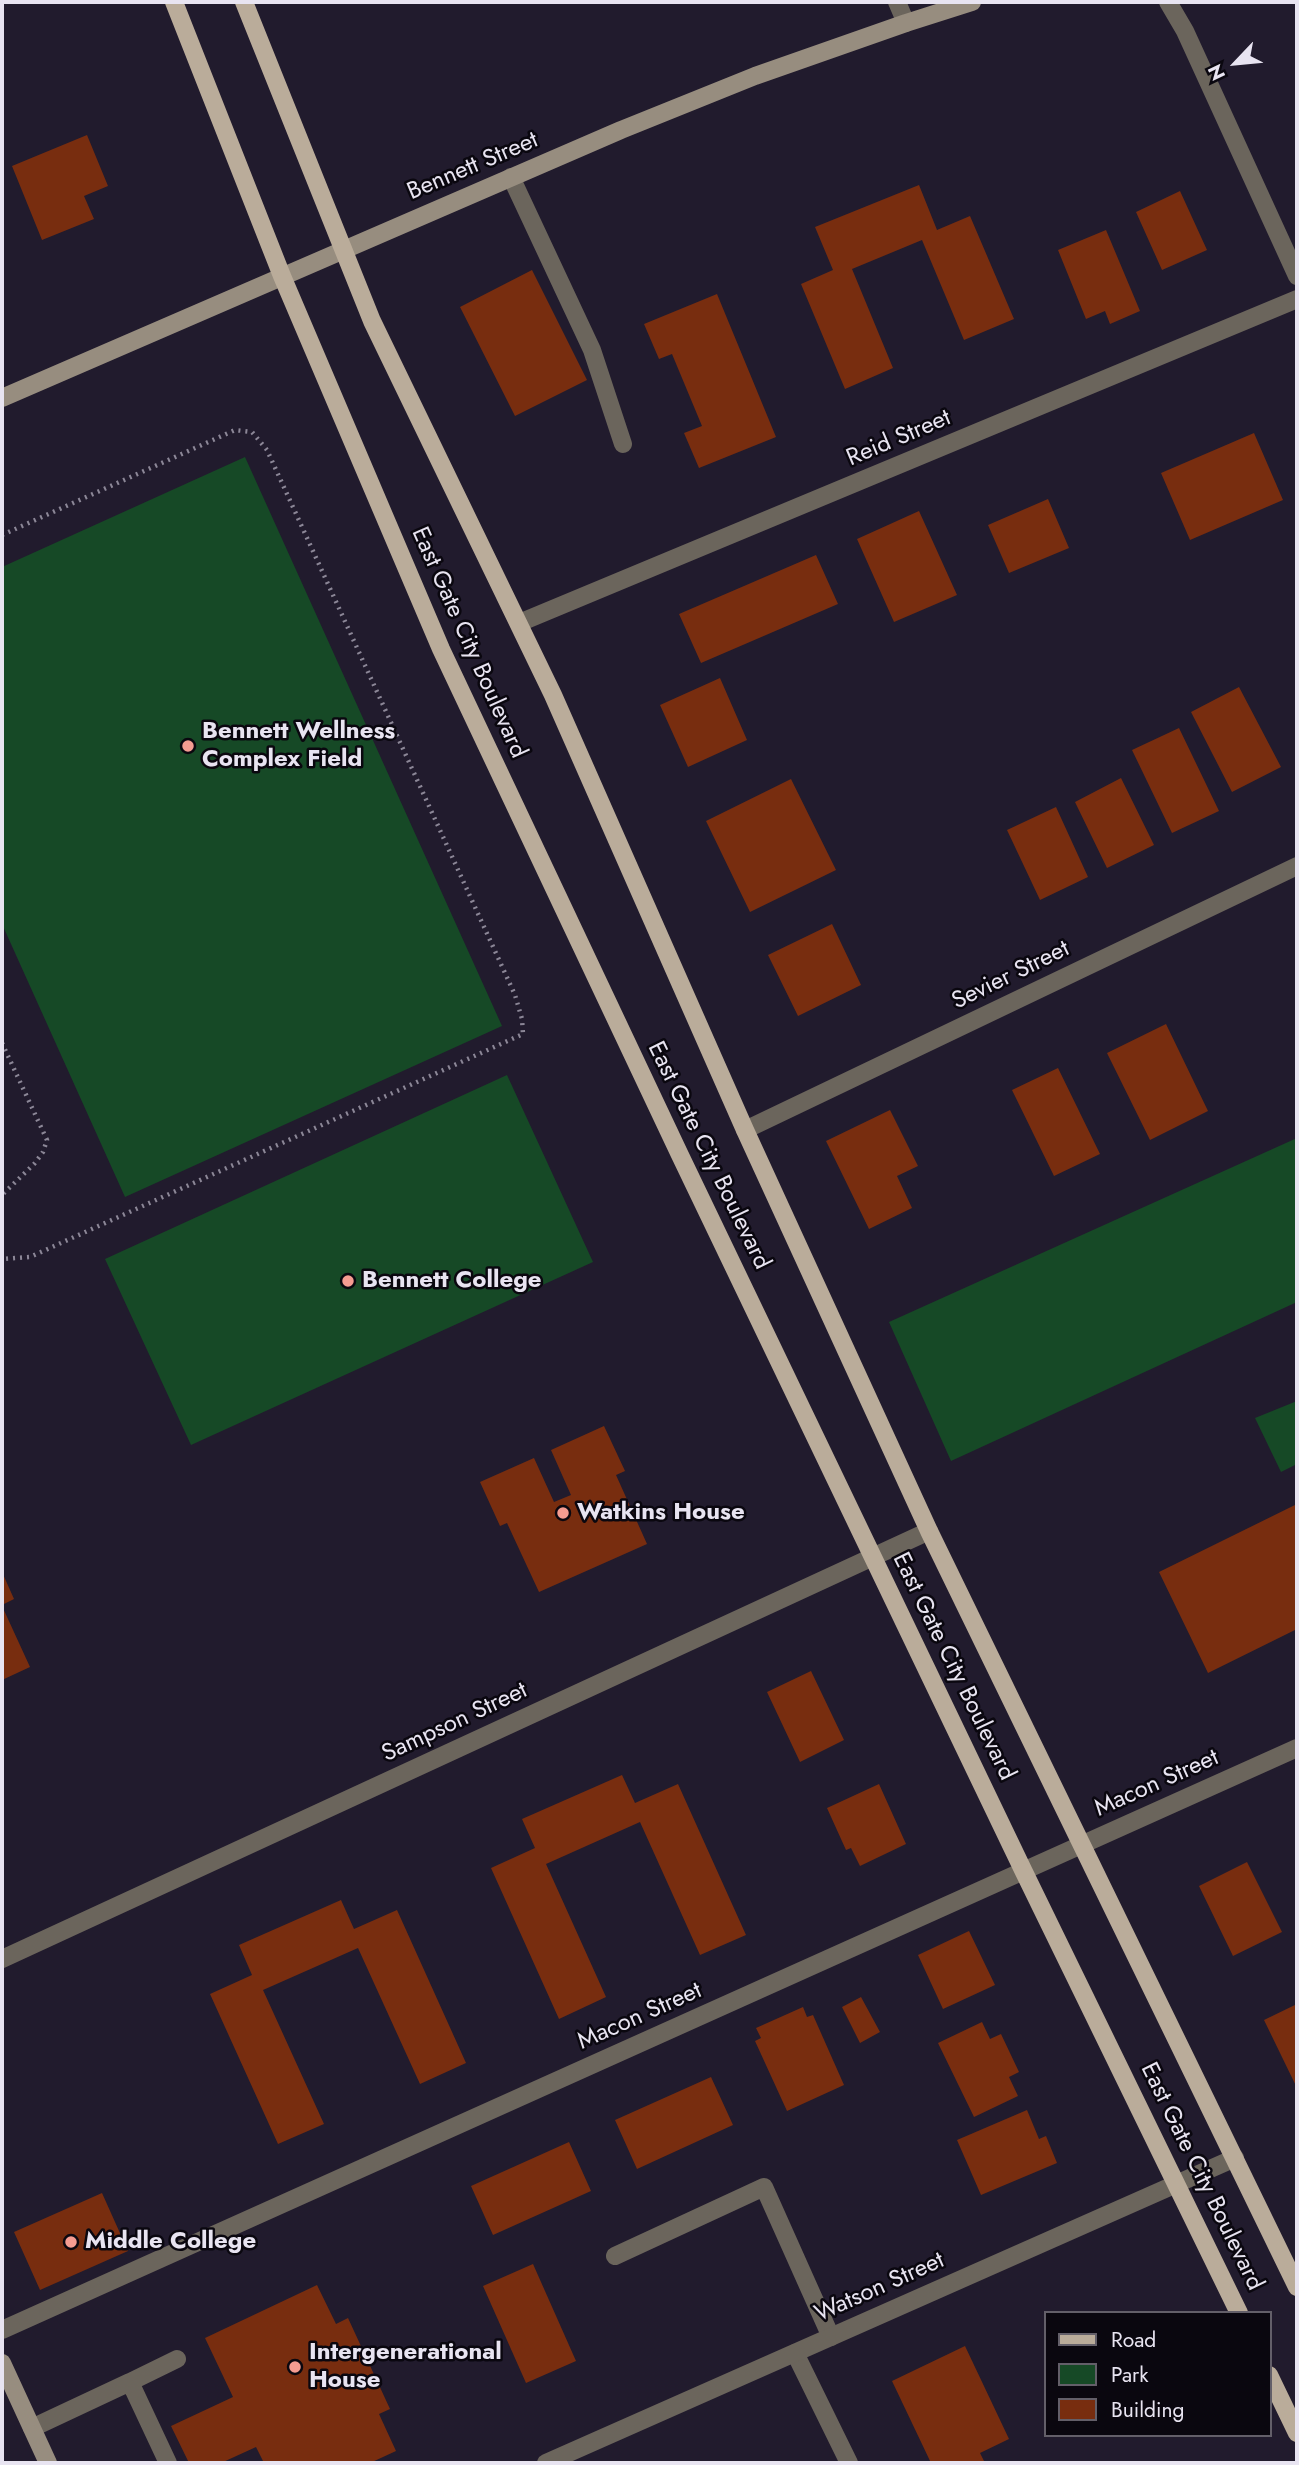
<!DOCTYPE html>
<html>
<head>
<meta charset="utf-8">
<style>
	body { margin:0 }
	#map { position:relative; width:1299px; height:2465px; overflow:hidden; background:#211b2d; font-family:Jost,sans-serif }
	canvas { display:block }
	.frame { position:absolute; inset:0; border:4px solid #e8e4f1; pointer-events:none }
	.legend { position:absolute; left:1044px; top:2311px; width:228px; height:126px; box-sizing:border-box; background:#0a070f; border:2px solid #635f69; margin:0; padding:9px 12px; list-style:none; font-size:21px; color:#e8e4f1 }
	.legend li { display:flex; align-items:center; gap:14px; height:35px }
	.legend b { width:35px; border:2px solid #635f69 }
	.north { position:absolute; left:1201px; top:28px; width:70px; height:70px; -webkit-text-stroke:5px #0a070f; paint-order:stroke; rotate:244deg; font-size:19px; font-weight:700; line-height:28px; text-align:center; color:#e8e4f1 }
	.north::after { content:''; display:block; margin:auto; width:24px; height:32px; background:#e8e4f1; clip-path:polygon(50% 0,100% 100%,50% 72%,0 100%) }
</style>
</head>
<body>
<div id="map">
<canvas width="1299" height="2465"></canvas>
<div class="frame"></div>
<ul class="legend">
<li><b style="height:9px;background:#baac9a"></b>Road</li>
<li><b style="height:19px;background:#164926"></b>Park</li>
<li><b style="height:19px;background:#782d0f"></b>Building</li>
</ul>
<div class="north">N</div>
</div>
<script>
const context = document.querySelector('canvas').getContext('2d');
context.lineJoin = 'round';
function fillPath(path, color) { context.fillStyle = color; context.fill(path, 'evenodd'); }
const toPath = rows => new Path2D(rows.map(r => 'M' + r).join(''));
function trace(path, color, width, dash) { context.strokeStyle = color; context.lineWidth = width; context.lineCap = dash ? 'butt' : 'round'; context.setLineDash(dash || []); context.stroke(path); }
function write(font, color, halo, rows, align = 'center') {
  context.font = font + ' Jost,sans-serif'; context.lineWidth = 5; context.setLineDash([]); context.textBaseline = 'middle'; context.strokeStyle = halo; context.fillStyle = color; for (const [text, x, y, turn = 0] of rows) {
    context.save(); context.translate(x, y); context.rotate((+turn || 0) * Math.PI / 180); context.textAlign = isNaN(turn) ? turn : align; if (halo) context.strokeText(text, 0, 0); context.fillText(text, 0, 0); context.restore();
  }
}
fillPath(toPath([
	[245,457,502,1026,125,1197,2,924,2,567],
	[507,1075,593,1262,191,1445,105,1259],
	[1297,1138,1297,1302,951,1461,889,1322],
	[1297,1401,1297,1464,1281,1472,1255,1418]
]), '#164926');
fillPath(toPath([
	[87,135,108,186,84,196,94,219,42,240,12,166],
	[919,185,937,230,970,216,1014,319,964,340,922,240,852,269,893,368,845,389,801,284,833,270,815,227],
	[1180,191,1207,250,1162,270,1136,212],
	[1106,230,1140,311,1110,324,1105,311,1086,319,1058,250],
	[532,270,587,380,515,416,460,307],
	[717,294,776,437,699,468,684,433,702,426,672,354,659,359,644,324],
	[1254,433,1283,500,1190,540,1161,473],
	[1048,499,1069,548,1009,573,988,525],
	[919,511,957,595,894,622,857,539],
	[816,555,838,604,701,663,679,614],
	[720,678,747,740,688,767,660,705],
	[1239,687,1281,767,1232,792,1191,712],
	[1179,728,1219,811,1172,833,1132,750],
	[1121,778,1154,845,1107,868,1075,802],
	[791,779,836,870,750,912,706,821],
	[1056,807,1088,877,1040,900,1007,830],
	[832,924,861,985,798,1016,768,955],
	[1166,1024,1208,1111,1150,1140,1107,1053],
	[1058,1068,1100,1154,1054,1176,1012,1090],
	[890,1110,918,1166,897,1176,912,1208,869,1229,826,1141],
	[604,1426,625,1471,616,1475,647,1544,539,1592,507,1523,500,1526,480,1482,534,1458,554,1502,571,1495,551,1450],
	[1297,1504,1297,1629,1208,1673,1159,1572],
	[2,1572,14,1599,2,1605],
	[2,1606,30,1667,2,1680],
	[811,1671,844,1740,800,1762,767,1692],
	[622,1775,635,1803,678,1784,746,1935,700,1955,640,1822,546,1864,606,1997,559,2019,491,1868,535,1848,522,1819],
	[879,1784,906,1844,860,1866,851,1848,846,1850,827,1808],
	[1247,1862,1282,1932,1233,1956,1199,1886],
	[341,1900,354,1929,397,1910,466,2063,420,2084,358,1948,263,1990,324,2124,278,2144,210,1994,252,1975,239,1945],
	[969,1931,995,1985,943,2009,918,1955],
	[861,1997,880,2032,860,2043,842,2007],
	[1297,2004,1297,2088,1264,2020],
	[803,2007,807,2017,813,2015,844,2085,787,2111,755,2041,761,2038,756,2028],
	[982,2022,990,2039,1001,2034,1019,2072,1009,2077,1018,2096,974,2117,938,2043],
	[711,2077,733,2125,637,2169,615,2120],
	[1027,2110,1039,2139,1046,2136,1057,2163,981,2195,957,2140],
	[569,2142,591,2191,493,2235,471,2186],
	[102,2193,128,2251,40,2290,14,2232],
	[533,2264,576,2361,526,2383,483,2286],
	[317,2285,336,2324,348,2318,390,2409,379,2414,396,2451,370,2463,264,2463,256,2447,221,2463,189,2463,171,2426,233,2397,205,2338],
	[965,2346,1009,2439,980,2453,985,2463,931,2463,892,2381]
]), '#782d0f');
trace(toPath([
	[2,535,235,430,252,432,267,450,515,995,522,1019,523,1034,30,1257,2,1259],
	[2,1043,47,1140,43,1152,35,1163,2,1195]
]), '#8c8797', 4.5, [2, 5]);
trace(toPath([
	[897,2,906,23],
	[511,177,592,350,623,444],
	[615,2256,764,2187,831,2337],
	[795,2353,849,2463],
	[130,2382,177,2359],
	[32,2428,130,2382,168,2463]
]), '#6b655c', 18);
trace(toPath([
	[1168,2,1185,31,1297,276],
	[519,623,1297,299],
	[745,1130,1297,866],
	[2,1959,929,1531],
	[2,2330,1297,1748],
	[546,2463,1235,2158]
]), '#6b655c', 18);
trace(toPath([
	[2,398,621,130,755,76,906,23,972,2],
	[2,2363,48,2463]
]), '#978d7f', 18);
trace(toPath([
	[174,2,282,276,441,649,679,1153,1024,1872,1239,2313],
	[244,2,372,321,553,695,745,1130,929,1531,1297,2287],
	[1269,2375,1297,2433]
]), '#baac9a', 18);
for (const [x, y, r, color] of [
	[188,746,7,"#f59c91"],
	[348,1281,7,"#f59c91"],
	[563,1513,7,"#f59c91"],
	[71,2242,7,"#f59c91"],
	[295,2367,7,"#f59c91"]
]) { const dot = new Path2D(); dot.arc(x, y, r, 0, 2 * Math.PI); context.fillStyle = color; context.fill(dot); trace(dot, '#0a070f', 2.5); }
write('24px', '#e8e4f1', '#0a070f', [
	["Bennett Street",473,167,-23],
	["Reid Street",899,439,-23],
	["East Gate City Boulevard",468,643,66],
	["Sevier Street",1011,976,-26],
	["East Gate City Boulevard",708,1156,64],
	["East Gate City Boulevard",953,1667,64],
	["Sampson Street",455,1723,-25],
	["Macon Street",1157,1784,-24],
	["Macon Street",640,2017,-24],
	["East Gate City Boulevard",1201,2177,64],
	["Watson Street",880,2288,-24]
]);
write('bold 24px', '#e8e4f1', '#0a070f', [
	["Bennett Wellness",202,732],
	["Complex Field",202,760],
	["Bennett College",362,1281],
	["Watkins House",577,1513],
	["Middle College",85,2242],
	["Intergenerational",309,2353],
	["House",309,2381]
], 'left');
</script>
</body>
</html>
